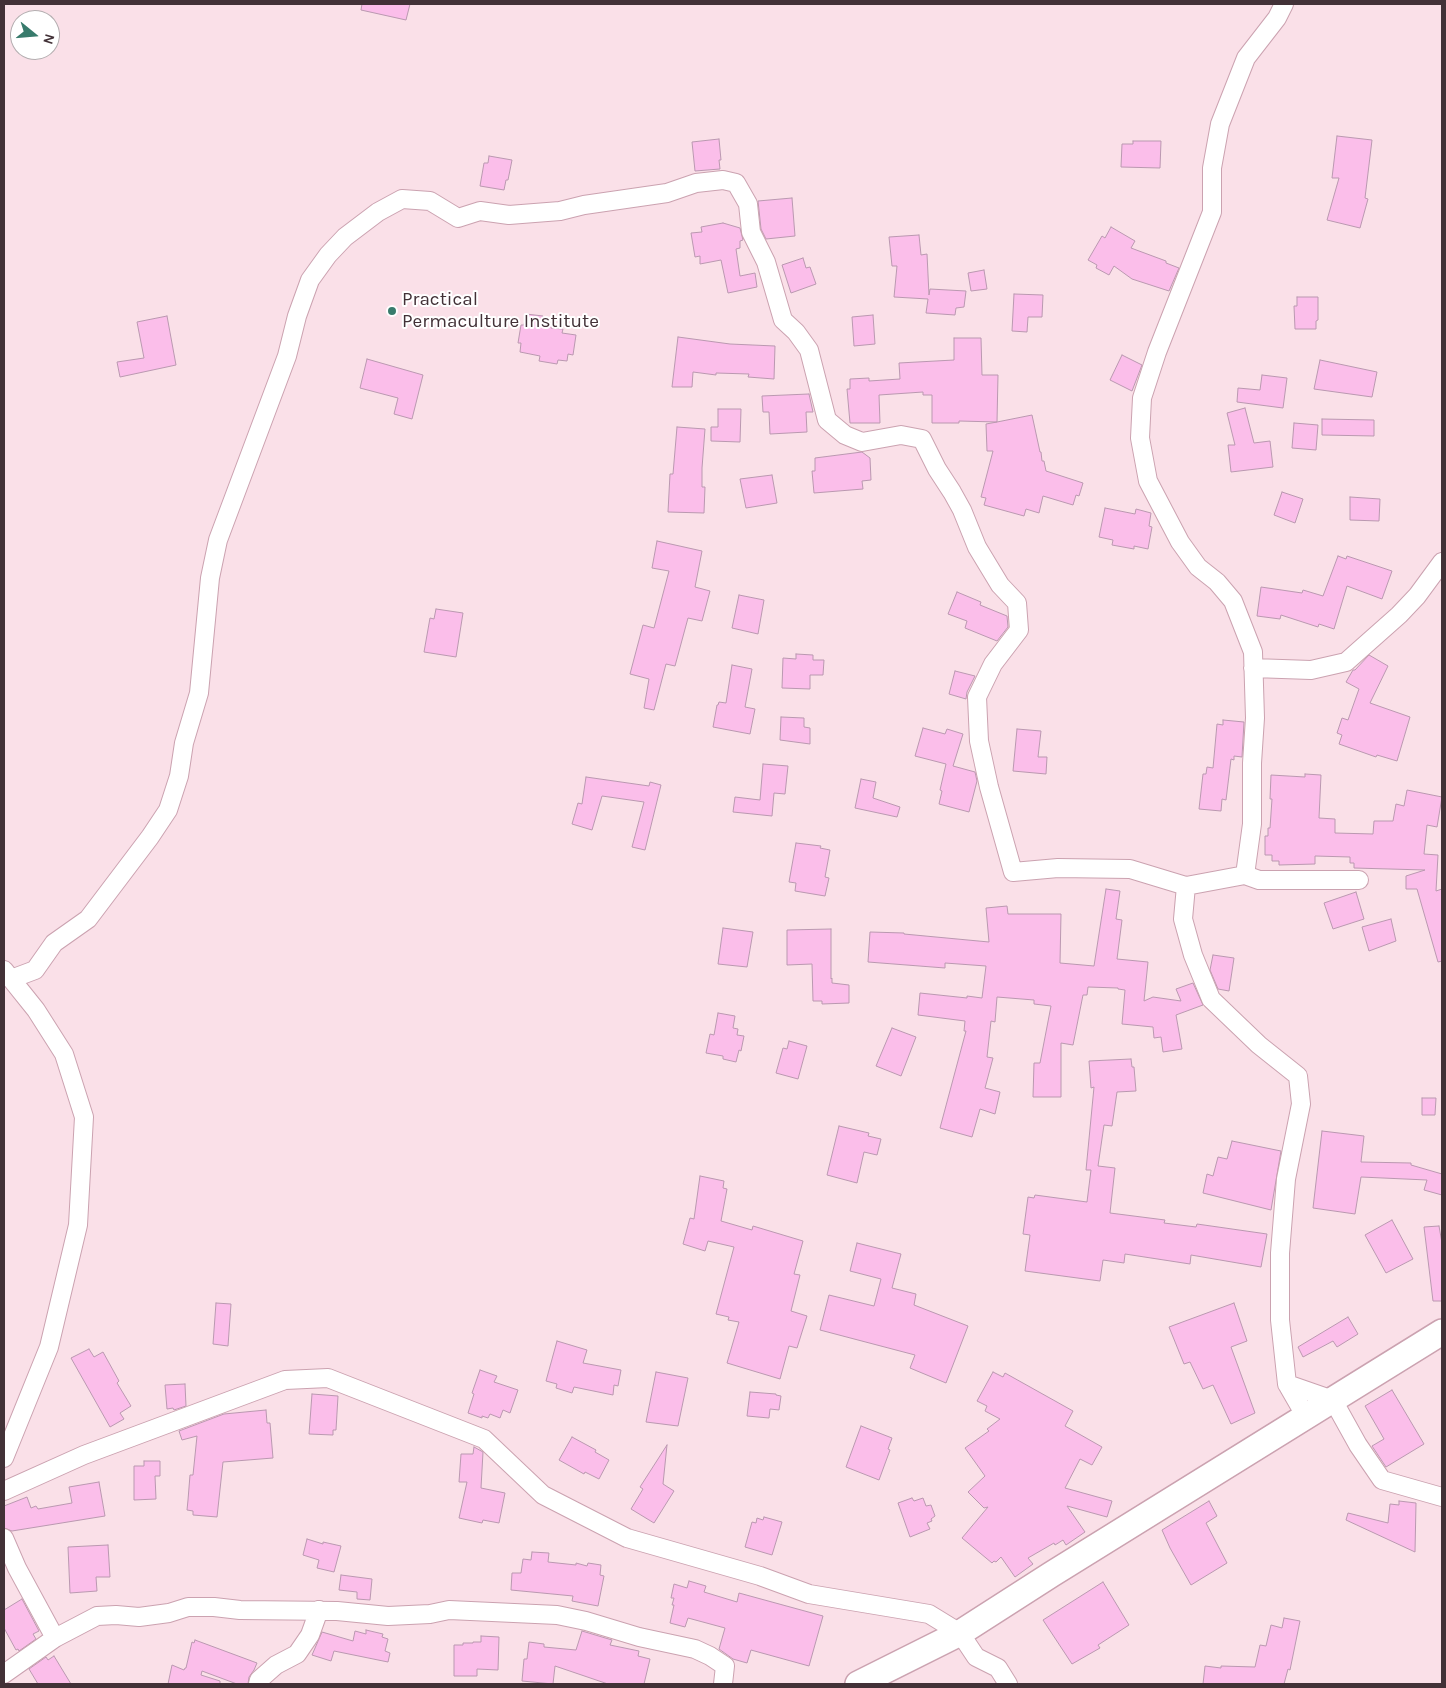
<!DOCTYPE html>
<html>
<head>
<meta charset="utf-8">
<style>
	body { margin:0 }
	#map { position:relative; width:1446px; height:1688px; overflow:hidden; background:#fae0e8; font-family:Karla,sans-serif }
	canvas { display:block }
	.frame { position:absolute; inset:0; border:5px solid #423137; pointer-events:none }
	.north { position:absolute; left:10px; top:10px; width:50px; height:50px; box-sizing:border-box; background:#fff; border:1px solid #b3adaf; border-radius:50%; rotate:107deg; font-size:14px; font-weight:700; line-height:20px; text-align:center; color:#423137 }
	.north::after { content:''; display:block; margin:auto; width:18px; height:22px; background:#387b6c; clip-path:polygon(50% 0,100% 100%,50% 72%,0 100%) }
</style>
</head>
<body>
<div id="map">
<canvas width="1446" height="1688"></canvas>
<div class="frame"></div>
<div class="north">N</div>
</div>
<script>
const context = document.querySelector('canvas').getContext('2d');
context.lineJoin = 'round';
function fillPath(path, color) { context.fillStyle = color; context.fill(path, 'evenodd'); }
const toPath = rows => new Path2D(rows.map(r => 'M' + r).join(''));
function trace(path, color, width, dash) { context.strokeStyle = color; context.lineWidth = width; context.lineCap = dash ? 'butt' : 'round'; context.setLineDash(dash || []); context.stroke(path); }
function write(font, color, halo, rows, align = 'center') {
  context.font = font + ' Karla,sans-serif'; context.lineWidth = 4; context.setLineDash([]); context.textBaseline = 'middle'; context.strokeStyle = halo; context.fillStyle = color; for (const [text, x, y, turn = 0] of rows) {
    context.save(); context.translate(x, y); context.rotate((+turn || 0) * Math.PI / 180); context.textAlign = isNaN(turn) ? turn : align; if (halo) context.strokeText(text, 0, 0); context.fillText(text, 0, 0); context.restore();
  }
}
const building = toPath([
	[362,4,410,4,406,20,361,10,362,4],
	[1337,136,1372,140,1365,198,1368,199,1360,228,1327,220,1339,178,1332,178,1337,136],
	[719,139,721,160,719,160,720,169,695,171,692,142,719,139],
	[1133,141,1161,141,1160,168,1121,167,1122,144,1133,144,1133,141],
	[489,156,512,160,508,180,506,180,504,190,480,186,484,163,488,163,489,156],
	[792,198,795,236,766,239,761,229,758,201,792,198],
	[723,223,740,228,743,240,740,241,740,248,736,249,740,276,755,273,757,287,728,293,721,260,700,264,700,256,695,257,691,233,702,232,701,227,723,223],
	[1111,227,1135,241,1131,248,1166,261,1166,263,1179,268,1169,291,1132,279,1114,266,1109,275,1096,268,1097,265,1088,260,1102,236,1105,238,1111,227],
	[919,235,921,255,927,254,929,295,930,289,966,291,964,307,956,308,955,315,926,313,928,299,894,297,897,266,892,266,889,237,919,235],
	[803,258,806,268,810,267,816,284,791,293,782,265,803,258],
	[984,270,987,289,971,291,968,273,984,270],
	[1014,294,1043,295,1042,317,1028,317,1027,332,1012,331,1014,294],
	[1297,297,1318,297,1318,320,1316,321,1316,329,1295,329,1294,306,1297,306,1297,297],
	[526,314,543,316,542,321,552,323,551,328,563,329,562,333,576,335,573,355,568,354,567,361,558,360,557,364,539,361,540,356,520,352,521,343,518,343,521,325,524,325,526,314],
	[873,315,875,344,854,346,852,317,873,315],
	[167,316,176,365,120,377,117,362,144,358,137,322,167,316],
	[678,337,730,344,775,346,774,379,748,377,749,374,716,373,716,375,693,372,692,387,672,387,678,337],
	[954,338,981,338,982,375,998,375,997,422,1032,415,1040,452,1041,452,1042,461,1044,461,1046,471,1083,483,1079,496,1076,495,1073,505,1043,496,1039,513,1026,509,1024,516,984,505,986,498,981,497,993,451,987,451,986,424,997,422,959,421,959,423,932,423,932,395,923,395,923,392,879,395,880,423,850,423,847,389,850,389,850,379,869,378,869,381,900,379,899,363,954,360,954,338],
	[1122,355,1142,365,1132,391,1110,380,1122,355],
	[367,359,423,375,412,419,394,414,398,398,360,388,367,359],
	[1320,360,1377,372,1372,397,1314,389,1320,360],
	[1262,375,1287,378,1283,408,1237,402,1238,388,1260,390,1262,375],
	[809,394,813,412,806,412,807,432,770,434,769,412,763,412,762,396,809,394],
	[1245,408,1254,443,1270,441,1273,467,1231,472,1228,445,1235,445,1227,413,1245,408],
	[718,409,741,409,740,442,711,441,711,427,718,427,718,409],
	[1322,419,1374,420,1374,436,1322,435,1322,419],
	[1294,423,1318,425,1316,450,1292,448,1294,423],
	[677,427,705,429,702,468,702,487,705,487,704,513,668,512,670,474,673,474,677,427],
	[862,452,870,458,871,480,862,481,863,489,814,493,812,471,815,471,815,458,862,452],
	[772,475,777,503,746,508,740,479,772,475],
	[1282,492,1303,499,1295,523,1274,515,1282,492],
	[1350,497,1380,499,1379,521,1350,520,1350,497],
	[1105,508,1135,514,1136,509,1151,513,1149,526,1152,527,1148,549,1134,546,1134,549,1112,545,1113,540,1099,537,1105,508],
	[657,541,702,551,695,587,710,591,702,621,688,618,675,666,666,664,654,710,644,708,649,679,630,674,643,625,654,628,669,571,652,568,657,541],
	[1338,556,1346,559,1347,556,1392,571,1382,599,1347,586,1334,629,1319,624,1318,627,1281,615,1280,619,1257,616,1261,587,1302,593,1303,590,1323,596,1338,556],
	[957,592,981,602,980,605,1007,616,1008,627,997,641,965,628,967,621,948,614,957,592],
	[739,595,764,600,758,634,732,628,739,595],
	[436,609,463,613,456,657,424,652,430,618,434,619,436,609],
	[796,654,813,655,813,660,824,660,823,675,810,675,810,689,782,688,783,658,796,659,796,654],
	[1369,655,1388,666,1370,703,1410,717,1397,761,1377,755,1376,757,1339,744,1342,735,1337,733,1342,718,1348,720,1359,689,1346,682,1353,670,1355,670,1369,655],
	[732,665,752,669,745,707,755,709,750,734,713,727,717,705,718,705,719,702,726,703,732,665],
	[955,671,975,676,967,692,966,699,949,694,955,671],
	[781,717,804,718,804,727,810,728,810,744,780,740,781,717],
	[1223,720,1244,722,1242,757,1234,756,1234,760,1231,759,1226,800,1222,799,1221,811,1199,809,1203,774,1206,774,1207,767,1213,768,1217,724,1223,725,1223,720],
	[923,728,945,734,947,729,963,734,953,766,975,772,977,781,969,812,939,804,942,791,940,790,946,764,915,756,923,728],
	[1017,729,1041,731,1038,757,1047,757,1046,774,1013,771,1017,729],
	[763,764,788,766,785,794,774,793,772,816,733,812,735,797,760,800,763,764],
	[1305,774,1321,775,1319,818,1335,819,1335,833,1373,834,1374,821,1393,821,1396,804,1404,806,1407,790,1442,797,1437,827,1427,825,1424,854,1438,855,1436,891,1442,889,1442,961,1438,962,1417,889,1406,889,1406,876,1425,870,1354,868,1354,863,1350,863,1350,857,1315,856,1315,864,1279,865,1279,861,1272,861,1272,855,1265,855,1265,836,1268,836,1268,828,1270,828,1272,799,1270,799,1271,775,1305,777,1305,774],
	[586,777,649,786,650,782,661,785,645,850,632,847,644,802,602,796,592,830,572,824,578,803,582,804,586,777],
	[861,779,876,782,873,798,900,807,897,817,855,808,861,779],
	[796,843,821,846,820,848,830,850,825,877,829,878,825,896,795,891,796,883,789,882,796,843],
	[1106,889,1120,891,1116,919,1122,920,1117,959,1148,962,1144,1001,1153,997,1181,1001,1176,989,1193,983,1203,1005,1176,1015,1182,1049,1163,1052,1161,1037,1154,1038,1153,1027,1122,1024,1125,990,1118,989,1118,988,1088,987,1087,995,1083,995,1073,1045,1061,1043,1061,1097,1033,1097,1034,1063,1040,1063,1051,1006,1034,1004,1034,1000,997,997,995,1022,991,1021,987,1057,993,1058,985,1088,1000,1092,995,1114,980,1109,972,1137,940,1128,966,1031,964,1031,965,1021,918,1015,920,993,967,998,967,996,982,998,986,966,945,963,945,968,868,962,870,932,904,933,904,934,989,942,986,908,1007,906,1008,914,1061,914,1060,963,1094,966,1106,889],
	[1356,892,1364,919,1333,929,1324,903,1356,892],
	[1391,919,1396,941,1369,951,1362,927,1391,919],
	[723,928,753,932,747,967,718,964,723,928],
	[831,929,831,979,832,978,832,983,849,985,849,1003,822,1004,822,1001,813,1001,812,964,787,965,787,930,831,929],
	[1213,955,1234,958,1229,991,1218,989,1210,970,1213,955],
	[718,1013,735,1016,733,1028,738,1029,737,1035,744,1036,741,1051,739,1050,736,1062,723,1059,723,1056,706,1053,710,1034,714,1035,718,1013],
	[892,1028,916,1037,901,1076,876,1066,892,1028],
	[789,1041,807,1046,798,1079,776,1073,783,1048,787,1049,789,1041],
	[1131,1059,1132,1067,1134,1067,1136,1091,1117,1092,1112,1126,1104,1125,1098,1166,1115,1168,1110,1213,1165,1220,1164,1223,1196,1227,1197,1224,1267,1234,1261,1267,1191,1255,1190,1264,1125,1254,1124,1263,1103,1260,1100,1281,1025,1271,1030,1235,1023,1234,1028,1197,1034,1198,1035,1195,1087,1202,1091,1170,1086,1170,1094,1087,1091,1088,1089,1061,1131,1059],
	[1422,1098,1436,1098,1435,1115,1422,1115,1422,1098],
	[839,1126,869,1133,868,1136,881,1139,877,1155,864,1152,857,1183,827,1175,839,1126],
	[1322,1131,1364,1136,1361,1162,1411,1163,1411,1165,1442,1174,1442,1195,1424,1190,1427,1180,1361,1177,1355,1214,1313,1208,1322,1131],
	[1232,1141,1281,1151,1271,1210,1203,1193,1207,1174,1213,1176,1218,1157,1227,1159,1232,1141],
	[700,1176,724,1181,723,1188,727,1189,721,1221,752,1230,753,1226,803,1241,794,1274,800,1275,791,1311,807,1316,797,1348,789,1346,780,1379,727,1363,739,1322,728,1320,729,1317,716,1314,734,1247,708,1241,705,1251,683,1244,690,1218,694,1219,700,1176],
	[1392,1220,1413,1259,1386,1273,1365,1235,1392,1220],
	[1439,1226,1442,1243,1442,1301,1433,1301,1424,1227,1439,1226],
	[857,1243,901,1254,892,1288,916,1294,914,1305,968,1326,946,1383,910,1368,915,1355,820,1330,829,1295,874,1306,881,1279,850,1271,857,1243],
	[216,1303,231,1304,228,1346,213,1344,216,1303],
	[1234,1303,1247,1341,1231,1347,1255,1413,1231,1424,1213,1385,1203,1389,1190,1362,1184,1364,1169,1327,1234,1303],
	[1348,1317,1358,1334,1337,1347,1333,1341,1303,1357,1298,1347,1348,1317],
	[557,1341,587,1350,583,1363,621,1370,618,1386,614,1385,613,1395,574,1387,572,1393,556,1388,557,1384,546,1381,557,1341],
	[89,1349,94,1357,103,1352,119,1381,117,1383,131,1406,120,1413,124,1419,110,1427,71,1358,89,1349],
	[480,1370,497,1376,494,1382,518,1390,510,1413,503,1410,500,1418,490,1414,488,1418,482,1416,482,1418,468,1413,474,1394,472,1393,480,1370],
	[656,1372,688,1378,678,1426,646,1422,656,1372],
	[993,1372,1003,1377,1005,1373,1073,1411,1065,1426,1102,1447,1092,1465,1080,1459,1065,1488,1112,1501,1107,1517,1067,1506,1085,1532,1066,1545,1063,1540,1055,1545,1054,1543,1028,1558,1033,1564,1015,1577,1001,1557,996,1562,994,1561,992,1563,962,1538,988,1507,984,1508,968,1492,985,1476,965,1448,989,1431,987,1429,1000,1419,985,1411,987,1406,977,1401,993,1372],
	[185,1384,186,1406,174,1410,173,1408,167,1409,165,1385,185,1384],
	[1392,1390,1424,1444,1386,1467,1372,1446,1384,1439,1365,1406,1392,1390],
	[750,1392,776,1394,776,1395,781,1396,779,1410,770,1409,769,1418,747,1416,750,1392],
	[312,1394,338,1396,336,1430,333,1430,333,1435,309,1434,312,1394],
	[266,1410,267,1423,270,1423,273,1458,223,1462,217,1517,193,1515,193,1511,187,1510,188,1500,190,1475,193,1475,197,1436,182,1440,179,1431,224,1414,266,1410],
	[861,1426,892,1438,888,1449,890,1450,879,1480,846,1467,861,1426],
	[572,1437,596,1450,595,1452,609,1460,599,1479,585,1472,584,1474,559,1460,572,1437],
	[667,1445,663,1484,674,1491,654,1523,631,1509,643,1489,640,1487,667,1445],
	[474,1447,483,1452,481,1488,505,1493,499,1523,483,1520,482,1523,459,1518,467,1482,459,1482,461,1454,473,1454,474,1447],
	[144,1461,160,1461,160,1476,155,1476,156,1499,134,1500,134,1466,144,1466,144,1461],
	[99,1482,105,1516,12,1531,4,1528,4,1506,27,1497,31,1508,36,1506,38,1509,72,1503,69,1487,99,1482],
	[912,1498,914,1501,923,1498,926,1506,931,1505,935,1516,931,1519,932,1521,927,1523,930,1529,910,1537,898,1503,912,1498],
	[1209,1501,1217,1516,1206,1523,1227,1563,1191,1585,1170,1548,1162,1530,1209,1501],
	[1399,1501,1416,1503,1415,1552,1346,1520,1348,1513,1388,1523,1390,1504,1399,1505,1399,1501],
	[764,1517,782,1522,772,1555,745,1547,752,1522,756,1523,757,1518,763,1520,764,1517],
	[307,1539,323,1544,323,1542,341,1546,334,1572,317,1568,319,1560,303,1555,307,1539],
	[108,1545,110,1577,96,1577,97,1591,70,1593,68,1547,108,1545],
	[532,1552,549,1553,548,1562,576,1565,576,1563,587,1566,588,1563,601,1565,600,1575,604,1576,598,1606,572,1601,573,1596,511,1590,512,1573,521,1573,523,1559,531,1560,532,1552],
	[341,1575,372,1579,370,1600,357,1599,357,1592,339,1590,341,1575],
	[689,1581,706,1586,704,1592,737,1602,739,1593,823,1616,809,1666,751,1650,747,1663,733,1659,719,1649,725,1628,688,1618,685,1627,670,1623,674,1605,672,1605,674,1598,671,1598,674,1584,687,1588,689,1581],
	[1103,1582,1129,1625,1098,1645,1100,1648,1072,1664,1043,1620,1103,1582],
	[22,1599,39,1631,33,1634,36,1639,19,1651,18,1649,16,1650,4,1628,4,1610,22,1599],
	[1284,1618,1300,1621,1290,1670,1288,1669,1284,1684,1203,1684,1205,1666,1221,1668,1221,1666,1255,1667,1260,1645,1266,1646,1271,1625,1282,1628,1284,1618],
	[366,1630,383,1634,382,1637,388,1639,385,1651,390,1653,388,1662,334,1651,331,1661,312,1655,322,1632,353,1641,355,1631,366,1634,366,1630],
	[582,1631,612,1640,610,1645,639,1651,638,1656,650,1659,644,1684,608,1684,555,1666,553,1684,522,1681,524,1659,527,1659,529,1642,544,1644,544,1647,576,1650,582,1631],
	[481,1636,499,1637,498,1670,477,1669,477,1676,454,1676,454,1645,463,1645,463,1643,473,1643,473,1642,481,1642,481,1636],
	[195,1640,257,1663,254,1670,249,1677,248,1684,237,1684,202,1671,201,1675,220,1681,220,1684,168,1684,172,1665,184,1670,185,1668,186,1668,192,1642,194,1643,195,1640],
	[54,1656,71,1684,38,1684,29,1669,46,1657,48,1660,54,1656]
]);
fillPath(building, '#fbbeea');
trace(building, '#ba98b0', 1);
const street = toPath([
	[1253,668,1311,670,1346,662,1399,615,1417,596,1442,562],
	[1245,875,1259,880,1359,880],
	[1186,886,1245,875,1252,824,1252,763,1255,718,1253,652,1233,601,1217,582,1198,567,1180,542,1148,481,1140,438,1142,398,1157,352,1212,212,1212,168,1220,124,1246,58,1277,18,1284,4],
	[11,979,35,970,54,943,88,919,150,837,168,810,179,776,184,743,199,693,210,578,218,540,287,356,297,316,310,280,328,255,345,237,378,212,402,199,430,201,458,218,480,211,509,215,560,211,584,205,667,193,696,183,723,180,736,183,748,204,751,232,766,262,783,320,796,332,809,350,827,420,845,435,862,442,901,435,922,439,937,469,952,492,962,510,977,547,1000,585,1017,603,1019,630,993,664,977,697,979,741,989,787,1013,872,1058,868,1130,869,1186,886,1183,919,1193,955,1211,999,1259,1045,1298,1076,1301,1104,1286,1179,1280,1253,1280,1320,1287,1384,1333,1400,1358,1445,1382,1480,1442,1497],
	[1287,1384,1306,1417],
	[4,1458,49,1347,78,1225,84,1117,64,1054,36,1010,4,970],
	[4,1491,84,1455,285,1380,328,1378,484,1439,543,1495,627,1538,760,1576,809,1594,929,1614,960,1633,976,1657,998,1668,1008,1684],
	[4,1538,17,1568,55,1638,4,1674],
	[55,1638,97,1616,116,1615,139,1617,169,1613,188,1607,214,1607,240,1610,337,1611,388,1616,430,1614,449,1610,557,1615,586,1621,639,1637,695,1649,710,1656,725,1666,723,1684],
	[258,1684,259,1680,276,1665,297,1654,310,1635,319,1610]
]);
const secondary = toPath([
	[858,1684,960,1633,1052,1574,1442,1332]
]);
trace(street, '#cba2b0', 20);
trace(secondary, '#cba2b0', 28);
trace(street, '#fff', 18);
trace(secondary, '#fff', 25);
for (const [x, y, r, color] of [
	[392,311,5,"#387b6c"]
]) { const dot = new Path2D(); dot.arc(x, y, r, 0, 2 * Math.PI); context.fillStyle = color; context.fill(dot); trace(dot, '#fff', 2); }
write('19px', '#423137', '#fff', [
	["Practical",402,300],
	["Permaculture Institute",402,322]
], 'left');
</script>
</body>
</html>
